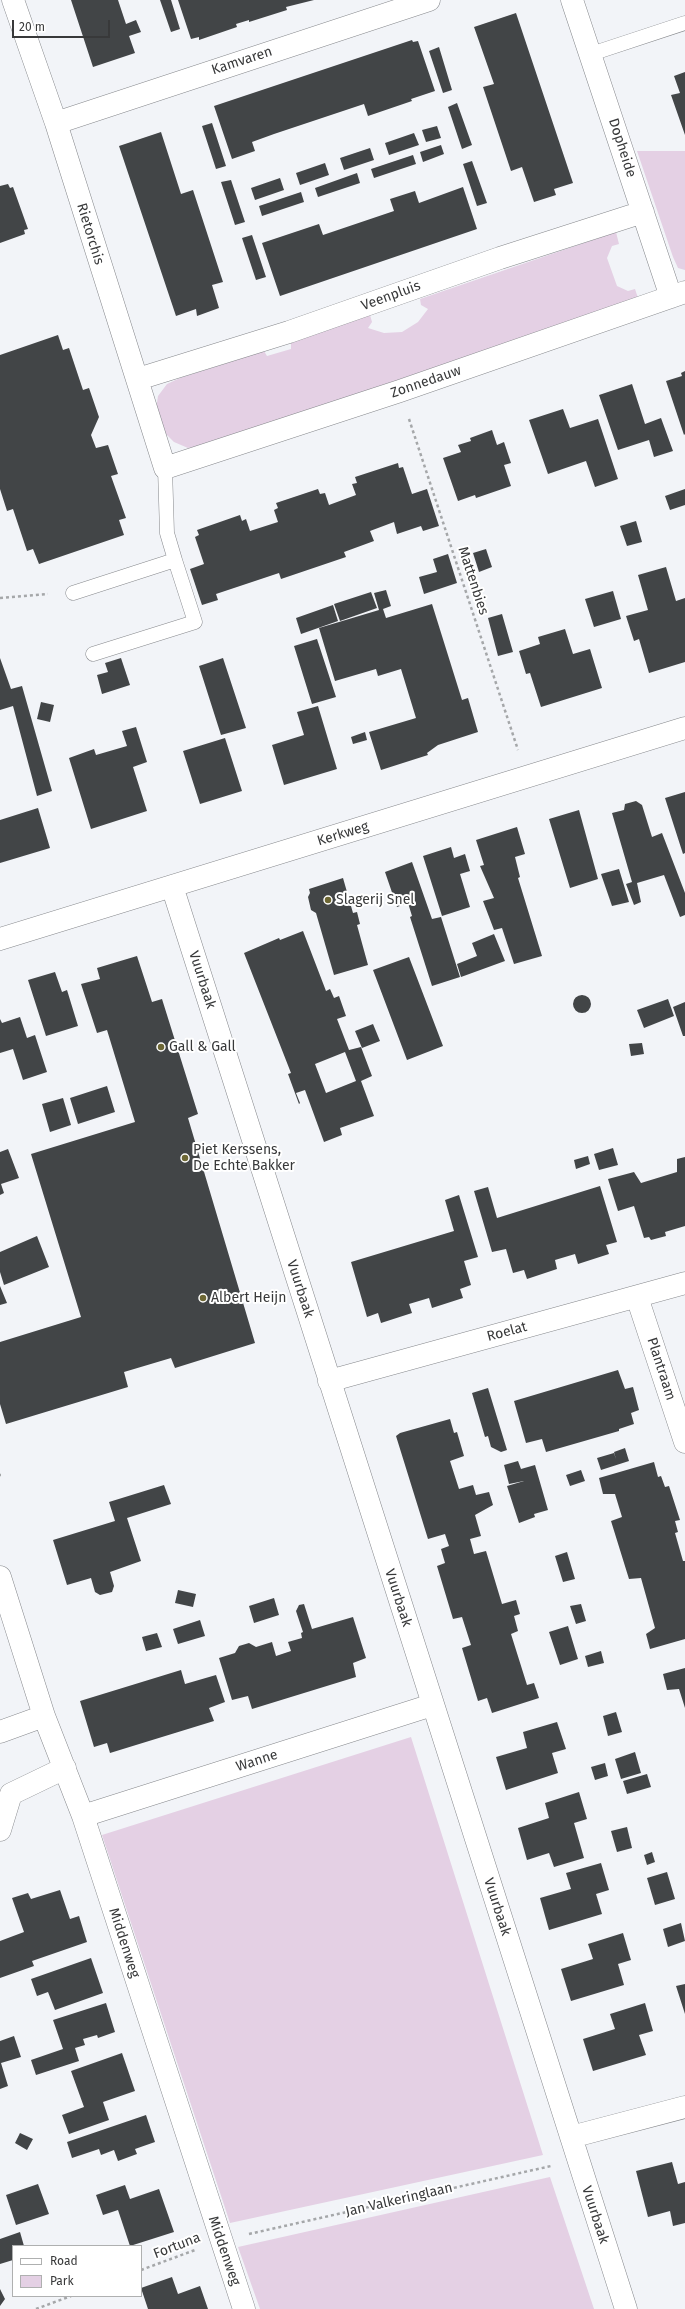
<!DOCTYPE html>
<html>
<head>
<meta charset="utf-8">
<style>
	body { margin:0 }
	#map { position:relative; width:685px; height:2309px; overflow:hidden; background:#f2f4f8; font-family:"Fira Sans",sans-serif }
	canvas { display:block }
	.legend { position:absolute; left:12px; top:2245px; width:130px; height:52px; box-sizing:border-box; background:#fff; border:1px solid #afb0b0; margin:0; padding:5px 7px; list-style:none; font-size:12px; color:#38393a }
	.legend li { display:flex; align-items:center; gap:8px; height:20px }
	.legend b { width:20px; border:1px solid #afb0b0 }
	.scale { position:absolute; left:12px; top:20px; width:98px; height:18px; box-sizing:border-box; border:2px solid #38393a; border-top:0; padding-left:5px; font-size:12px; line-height:14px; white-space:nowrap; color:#38393a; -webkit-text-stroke:3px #fff; paint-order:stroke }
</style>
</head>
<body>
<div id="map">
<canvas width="685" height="2309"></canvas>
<ul class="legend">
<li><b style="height:5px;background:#fff"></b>Road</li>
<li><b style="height:11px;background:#e4d0e4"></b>Park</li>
</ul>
<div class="scale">20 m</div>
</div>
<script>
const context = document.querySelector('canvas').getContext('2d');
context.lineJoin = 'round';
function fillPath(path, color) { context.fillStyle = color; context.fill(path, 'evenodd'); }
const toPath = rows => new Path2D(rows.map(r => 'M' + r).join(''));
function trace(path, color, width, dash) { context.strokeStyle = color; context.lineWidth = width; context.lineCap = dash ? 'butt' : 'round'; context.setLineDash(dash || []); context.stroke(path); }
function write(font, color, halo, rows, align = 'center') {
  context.font = font + ' "Fira Sans",sans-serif'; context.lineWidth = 4; context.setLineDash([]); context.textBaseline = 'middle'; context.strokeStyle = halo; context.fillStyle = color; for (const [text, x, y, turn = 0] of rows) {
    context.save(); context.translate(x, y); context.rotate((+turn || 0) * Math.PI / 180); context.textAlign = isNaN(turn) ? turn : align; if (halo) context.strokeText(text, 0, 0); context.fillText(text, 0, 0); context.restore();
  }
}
fillPath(toPath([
	[637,151,685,151,685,270,678,268,673,257],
	[616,232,619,244,612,246,607,258,617,286,628,291,635,289,638,298,204,446,188,448,174,442,163,431,156,409,158,396,167,384,180,378,264,351,267,356,291,349,291,342,370,315,372,322,368,328,384,333,402,332,418,322,428,309,421,305,420,299],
	[411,1737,543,2155,230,2223,102,1835],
	[550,2177,594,2309,260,2309,238,2247]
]), '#e4d0e4');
fillPath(toPath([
	[71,0,118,0,126,24,136,20,141,32,129,36,135,53,93,67],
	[160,0,171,0,180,29,171,32],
	[178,0,314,0,286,7,287,10,249,22,249,20,236,24,237,27,199,40,199,37,191,39],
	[516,13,573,183,554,189,556,195,534,202,522,167,511,171,483,87,494,84,474,27],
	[412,40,413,42,418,41,435,91,411,99,412,101,368,116,364,104,274,134,252,142,255,151,232,159,214,106],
	[439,47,452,90,443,93,429,51],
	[685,72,685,135,671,95,680,93,674,76],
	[457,103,472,145,462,149,448,107],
	[212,123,226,166,216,169,202,126],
	[437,126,441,138,426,142,422,130],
	[161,132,181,194,193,190,223,282,212,285,219,308,197,316,196,309,176,316,119,146],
	[414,133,419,145,389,155,385,143],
	[441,145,444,154,423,162,420,152],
	[370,148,374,160,344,170,340,158],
	[413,155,416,164,374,178,371,169],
	[472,161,487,203,477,206,463,164],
	[325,163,329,175,300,185,296,173],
	[357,173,360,183,318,197,315,188],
	[280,178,284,190,255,200,251,188],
	[231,180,245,222,235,225,221,182],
	[8,184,10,188,13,187,28,229,24,230,25,234,0,243,0,186],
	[463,187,477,229,280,296,262,243,319,224,323,235,394,211,390,199,415,191,419,203],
	[301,192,304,202,262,216,259,206],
	[252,235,266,277,256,280,242,238],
	[58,335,63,350,69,348,83,390,89,388,99,417,91,435,96,448,108,445,118,474,111,476,126,518,119,520,124,535,39,564,33,549,27,551,13,509,7,511,0,489,0,355],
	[685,371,685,434,684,435,666,381,682,376,681,373],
	[632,384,645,424,661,418,673,451,654,457,649,440,618,450,599,395],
	[563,409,570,428,598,419,618,479,595,487,586,461,548,474,529,420],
	[492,430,497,445,504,442,511,463,504,465,511,486,476,498,475,495,458,501,443,458,461,452,458,445,471,441,470,438],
	[398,463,399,468,403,467,412,494,427,489,439,526,423,531,421,526,397,534,394,522,370,531,374,541,344,552,346,557,281,579,279,573,216,594,218,600,202,605,190,569,204,564,195,537,199,535,197,530,240,515,242,521,246,519,250,531,278,522,274,510,278,508,276,503,318,489,320,494,325,493,329,505,356,495,352,484,357,483,355,477],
	[685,489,685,505,670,510,665,496],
	[636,521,642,542,627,546,620,526],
	[486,549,492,567,479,572,473,553],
	[448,554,457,583,424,594,419,577,437,572,433,559],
	[666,567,676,601,685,598,685,662,649,673,639,639,634,641,626,616,648,610,638,575],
	[386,590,391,606,383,609,386,618,432,604,462,700,468,698,478,732,438,745,427,753,428,755,381,770,369,732,416,718,401,669,378,676,376,669,335,681,319,628,379,610,374,593],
	[613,591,621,619,594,627,585,599],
	[371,592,377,608,340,621,334,604],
	[333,605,338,621,301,634,296,618],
	[502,614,513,652,498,656,488,618],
	[565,629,573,654,590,649,602,688,541,707,530,673,526,674,519,651,540,644,538,637],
	[317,639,336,697,312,704,294,646],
	[0,658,11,689,22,686,52,791,37,796,13,706,0,710],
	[121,658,130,685,102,694,97,675,108,672,105,663],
	[223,658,246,728,221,735,199,666],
	[41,702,54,705,50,722,37,719],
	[318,706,337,769,284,785,272,745,304,735,297,712],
	[136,727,147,762,133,767,147,811,91,829,69,758,94,749,96,755,127,746,122,731],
	[365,732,367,740,353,744,351,737],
	[225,738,242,791,200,804,183,751],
	[685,792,685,853,683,854,665,798],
	[636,801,642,805,652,837,662,833,685,893,685,915,680,917,664,875,637,883,641,902,634,905,626,884,632,882,612,813,624,810,625,804],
	[38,808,50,848,0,863,0,820],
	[579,810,598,879,570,888,549,819],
	[517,827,525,854,515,857,520,877,518,878,542,956,514,964,502,928,494,930,483,901,494,898,480,866,484,865,476,840],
	[451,847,454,858,465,854,470,871,460,874,470,907,442,916,423,856],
	[412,862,432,919,441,917,460,977,432,986,410,917,412,916,408,903,397,907,385,872],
	[619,869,629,902,612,906,601,874],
	[343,878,353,913,357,912,360,924,357,925,368,965,334,975,316,913,311,910,308,897,310,893,309,889],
	[303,931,326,991,330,989,334,998,339,996,346,1016,337,1019,349,1050,361,1047,372,1076,361,1081,374,1116,340,1128,342,1135,324,1142,305,1090,296,1093,300,1103,299,1104,288,1074,291,1073,244,953,279,938,280,940],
	[345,1052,356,1081,326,1093,315,1064],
	[494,934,505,961,461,977,457,964,477,956,472,943],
	[137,956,152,1002,162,999,198,1114,188,1118,255,1343,175,1368,171,1358,124,1372,128,1387,6,1424,0,1404,0,1342,81,1317,31,1154,135,1122,107,1030,97,1033,81,984,100,979,97,968],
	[409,957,443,1046,407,1060,373,970],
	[55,972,62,992,67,990,78,1026,46,1036,28,980],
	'573 1004a9 9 0 1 1 18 0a9 9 0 1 1-18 0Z',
	[668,999,674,1016,644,1028,637,1010],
	[685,1002,685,1036,683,1036,673,1007],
	[20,1017,27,1038,35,1035,47,1072,23,1080,13,1049,0,1053,0,1019,2,1023],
	[373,1024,380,1041,362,1048,355,1031],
	[642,1043,644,1054,631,1056,629,1044],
	[107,1086,115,1112,78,1124,70,1098],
	[63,1098,71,1125,50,1132,42,1104],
	[613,1148,618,1165,599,1170,594,1154],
	[8,1149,19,1178,1,1184,4,1193,0,1195,0,1152],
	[588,1156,590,1164,576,1169,574,1160],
	[685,1157,685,1226,665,1232,666,1236,651,1240,649,1237,644,1238,634,1206,618,1211,608,1179,634,1172,641,1183,677,1172,677,1159],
	[600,1186,617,1242,606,1245,609,1254,578,1264,575,1254,555,1260,557,1269,527,1279,524,1270,513,1273,506,1249,492,1252,474,1191,488,1187,497,1218],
	[459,1195,478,1257,464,1261,471,1285,460,1289,463,1298,432,1308,429,1298,409,1304,412,1313,381,1323,378,1313,367,1317,351,1262,454,1231,445,1200],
	[37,1236,49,1267,4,1285,0,1272,0,1252],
	[0,1286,7,1303,0,1305],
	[618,1370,625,1389,633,1387,639,1410,631,1413,634,1424,619,1429,619,1431,546,1452,542,1439,526,1443,514,1401],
	[488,1388,507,1450,501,1452,491,1447,488,1436,485,1437,472,1393],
	[450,1419,454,1433,457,1432,464,1456,450,1461,459,1489,473,1485,476,1495,489,1492,493,1505,475,1515,481,1536,470,1539,474,1554,486,1551,502,1604,516,1600,520,1614,514,1616,518,1631,511,1634,527,1685,534,1683,539,1698,492,1713,487,1698,478,1701,462,1648,471,1645,462,1617,453,1619,437,1566,445,1563,441,1549,449,1546,445,1534,428,1539,396,1436,400,1433],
	[625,1448,629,1461,601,1470,597,1458,614,1453,616,1459,614,1452],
	[518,1461,521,1469,535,1465,548,1510,534,1514,535,1517,519,1523,507,1486,524,1481,509,1484,504,1465],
	[654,1462,658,1477,661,1476,665,1487,669,1486,680,1520,675,1521,678,1532,675,1533,683,1561,685,1561,685,1639,650,1649,646,1634,655,1628,641,1578,629,1579,611,1521,622,1517,615,1494,603,1494,599,1478],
	[581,1470,585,1481,570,1486,566,1475],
	[164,1485,171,1504,127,1518,141,1561,110,1572,114,1586,112,1592,100,1595,95,1592,91,1578,67,1585,53,1540,115,1521,109,1502],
	[567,1552,575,1579,563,1582,555,1556],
	[178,1590,196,1594,193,1607,175,1603],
	[274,1598,279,1615,254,1623,249,1606],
	[304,1604,312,1629,353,1617,366,1658,353,1663,356,1677,252,1709,248,1696,232,1700,219,1658,235,1653,239,1646,249,1643,256,1647,272,1642,276,1656,291,1651,288,1642,302,1638,301,1633,303,1632,296,1611,299,1605],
	[581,1604,586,1621,576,1624,570,1606],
	[200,1620,205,1636,178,1644,173,1629],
	[568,1626,578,1659,560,1665,549,1632],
	[157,1633,162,1647,146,1651,142,1637],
	[601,1651,604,1663,588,1667,585,1656],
	[685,1668,685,1708,679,1689,667,1690,663,1674],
	[181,1670,185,1684,216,1675,225,1702,209,1708,214,1721,110,1753,107,1743,94,1747,80,1701],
	[616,1712,622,1732,608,1736,603,1716],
	[557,1722,566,1749,552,1753,558,1773,506,1790,496,1757,527,1748,523,1732],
	[635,1752,641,1773,621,1779,615,1759],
	[605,1763,608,1776,595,1780,591,1767],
	[647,1774,651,1787,627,1794,623,1781],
	[579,1792,587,1819,574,1823,584,1858,554,1867,549,1853,527,1860,518,1828,549,1818,545,1803],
	[627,1827,632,1848,617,1852,611,1831],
	[652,1852,655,1862,647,1865,644,1855],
	[601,1863,609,1890,596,1894,602,1914,549,1930,540,1898,571,1889,566,1873],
	[667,1872,675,1899,655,1905,647,1878],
	[60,1890,70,1919,79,1916,87,1942,32,1961,34,1966,0,1978,0,1941,24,1932,12,1898,28,1893,31,1899],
	[681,1923,685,1941,668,1947,663,1929],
	[623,1933,631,1960,618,1964,624,1985,571,2001,561,1969,593,1959,588,1944],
	[91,1958,103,1993,55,2010,48,1992,37,1996,31,1979],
	[685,1984,685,2014,676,1986],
	[106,2003,115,2032,98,2038,97,2035,83,2039,85,2045,75,2048,79,2061,36,2075,31,2060,63,2049,53,2020],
	[645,2003,653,2031,639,2035,646,2055,593,2071,583,2039,615,2029,610,2014],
	[14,2036,21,2057,1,2063,8,2086,0,2089,0,2041],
	[122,2053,135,2091,103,2102,109,2120,69,2134,62,2115,84,2107,71,2071],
	[146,2115,155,2142,135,2149,137,2154,118,2161,114,2150,101,2155,99,2149,72,2158,67,2142],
	[20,2133,33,2139,27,2150,15,2143],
	[672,2162,678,2184,685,2182,685,2223,673,2226,670,2211,648,2217,636,2171],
	[38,2184,49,2214,16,2225,6,2195],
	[125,2185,130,2199,159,2189,174,2232,130,2246,118,2210,103,2215,96,2195],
	[20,2232,24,2246,13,2246,13,2260,0,2264,0,2239],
	[172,2277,178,2294,200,2286,208,2309,148,2309,141,2288],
	[0,2289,5,2299,0,2306]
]), '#424547');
const lane = toPath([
	[591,54,685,23],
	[73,593,175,560,167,533,165,468],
	[93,654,195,622,175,560]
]);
const street = toPath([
	[13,0,56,123,165,468,400,391,685,292],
	[572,0,671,297],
	[56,123,429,0],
	[138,379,289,332,500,258,643,212],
	[172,886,626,2309],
	[0,939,685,728],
	[637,1297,685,1442],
	[329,1381,685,1283],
	[0,1577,44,1716,83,1816,244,2309],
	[0,1732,44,1716],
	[83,1816,432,1705],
	[0,1830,11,1794,65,1768],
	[571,2137,685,2107]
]);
trace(lane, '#86888c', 15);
trace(street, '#86888c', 23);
trace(toPath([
	[409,419,518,750],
	[0,598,48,594],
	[0,1475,1,1475],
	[249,2234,551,2166],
	[141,2270,195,2250],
	[36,2309,71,2296]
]), '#a5a7a9', 2.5, [3, 3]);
trace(lane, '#fff', 14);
trace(street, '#fff', 22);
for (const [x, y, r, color] of [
	[328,900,4,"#6d6734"],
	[161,1047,4,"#6d6734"],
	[185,1158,4,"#6d6734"],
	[203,1298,4,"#6d6734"]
]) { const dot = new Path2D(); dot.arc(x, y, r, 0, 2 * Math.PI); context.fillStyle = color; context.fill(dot); trace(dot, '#fff', 1.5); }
write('14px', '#38393a', '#fff', [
	["Kamvaren",242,61,-18],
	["Dopheide",622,148,72],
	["Rietorchis",90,234,73],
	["Veenpluis",391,296,-20],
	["Zonnedauw",426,382,-19],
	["Mattenbies",473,581,72],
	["Kerkweg",343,834,-17],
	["Vuurbaak",202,980,72],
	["Vuurbaak",300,1289,72],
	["Roelat",507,1332,-15],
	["Plantraam",661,1369,72],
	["Vuurbaak",398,1598,72],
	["Wanne",257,1761,-18],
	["Vuurbaak",497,1907,72],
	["Middenweg",124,1943,72],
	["Jan Valkeringlaan",399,2200,-13],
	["Vuurbaak",595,2215,72],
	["Fortuna",177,2246,-21],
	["Middenweg",224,2251,71]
]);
write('14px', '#38393a', '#fff', [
	["Slagerij Snel",336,900],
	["Gall & Gall",169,1047],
	["Piet Kerssens,",193,1150],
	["De Echte Bakker",193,1166],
	["Albert Heijn",211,1298]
], 'left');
</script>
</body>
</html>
